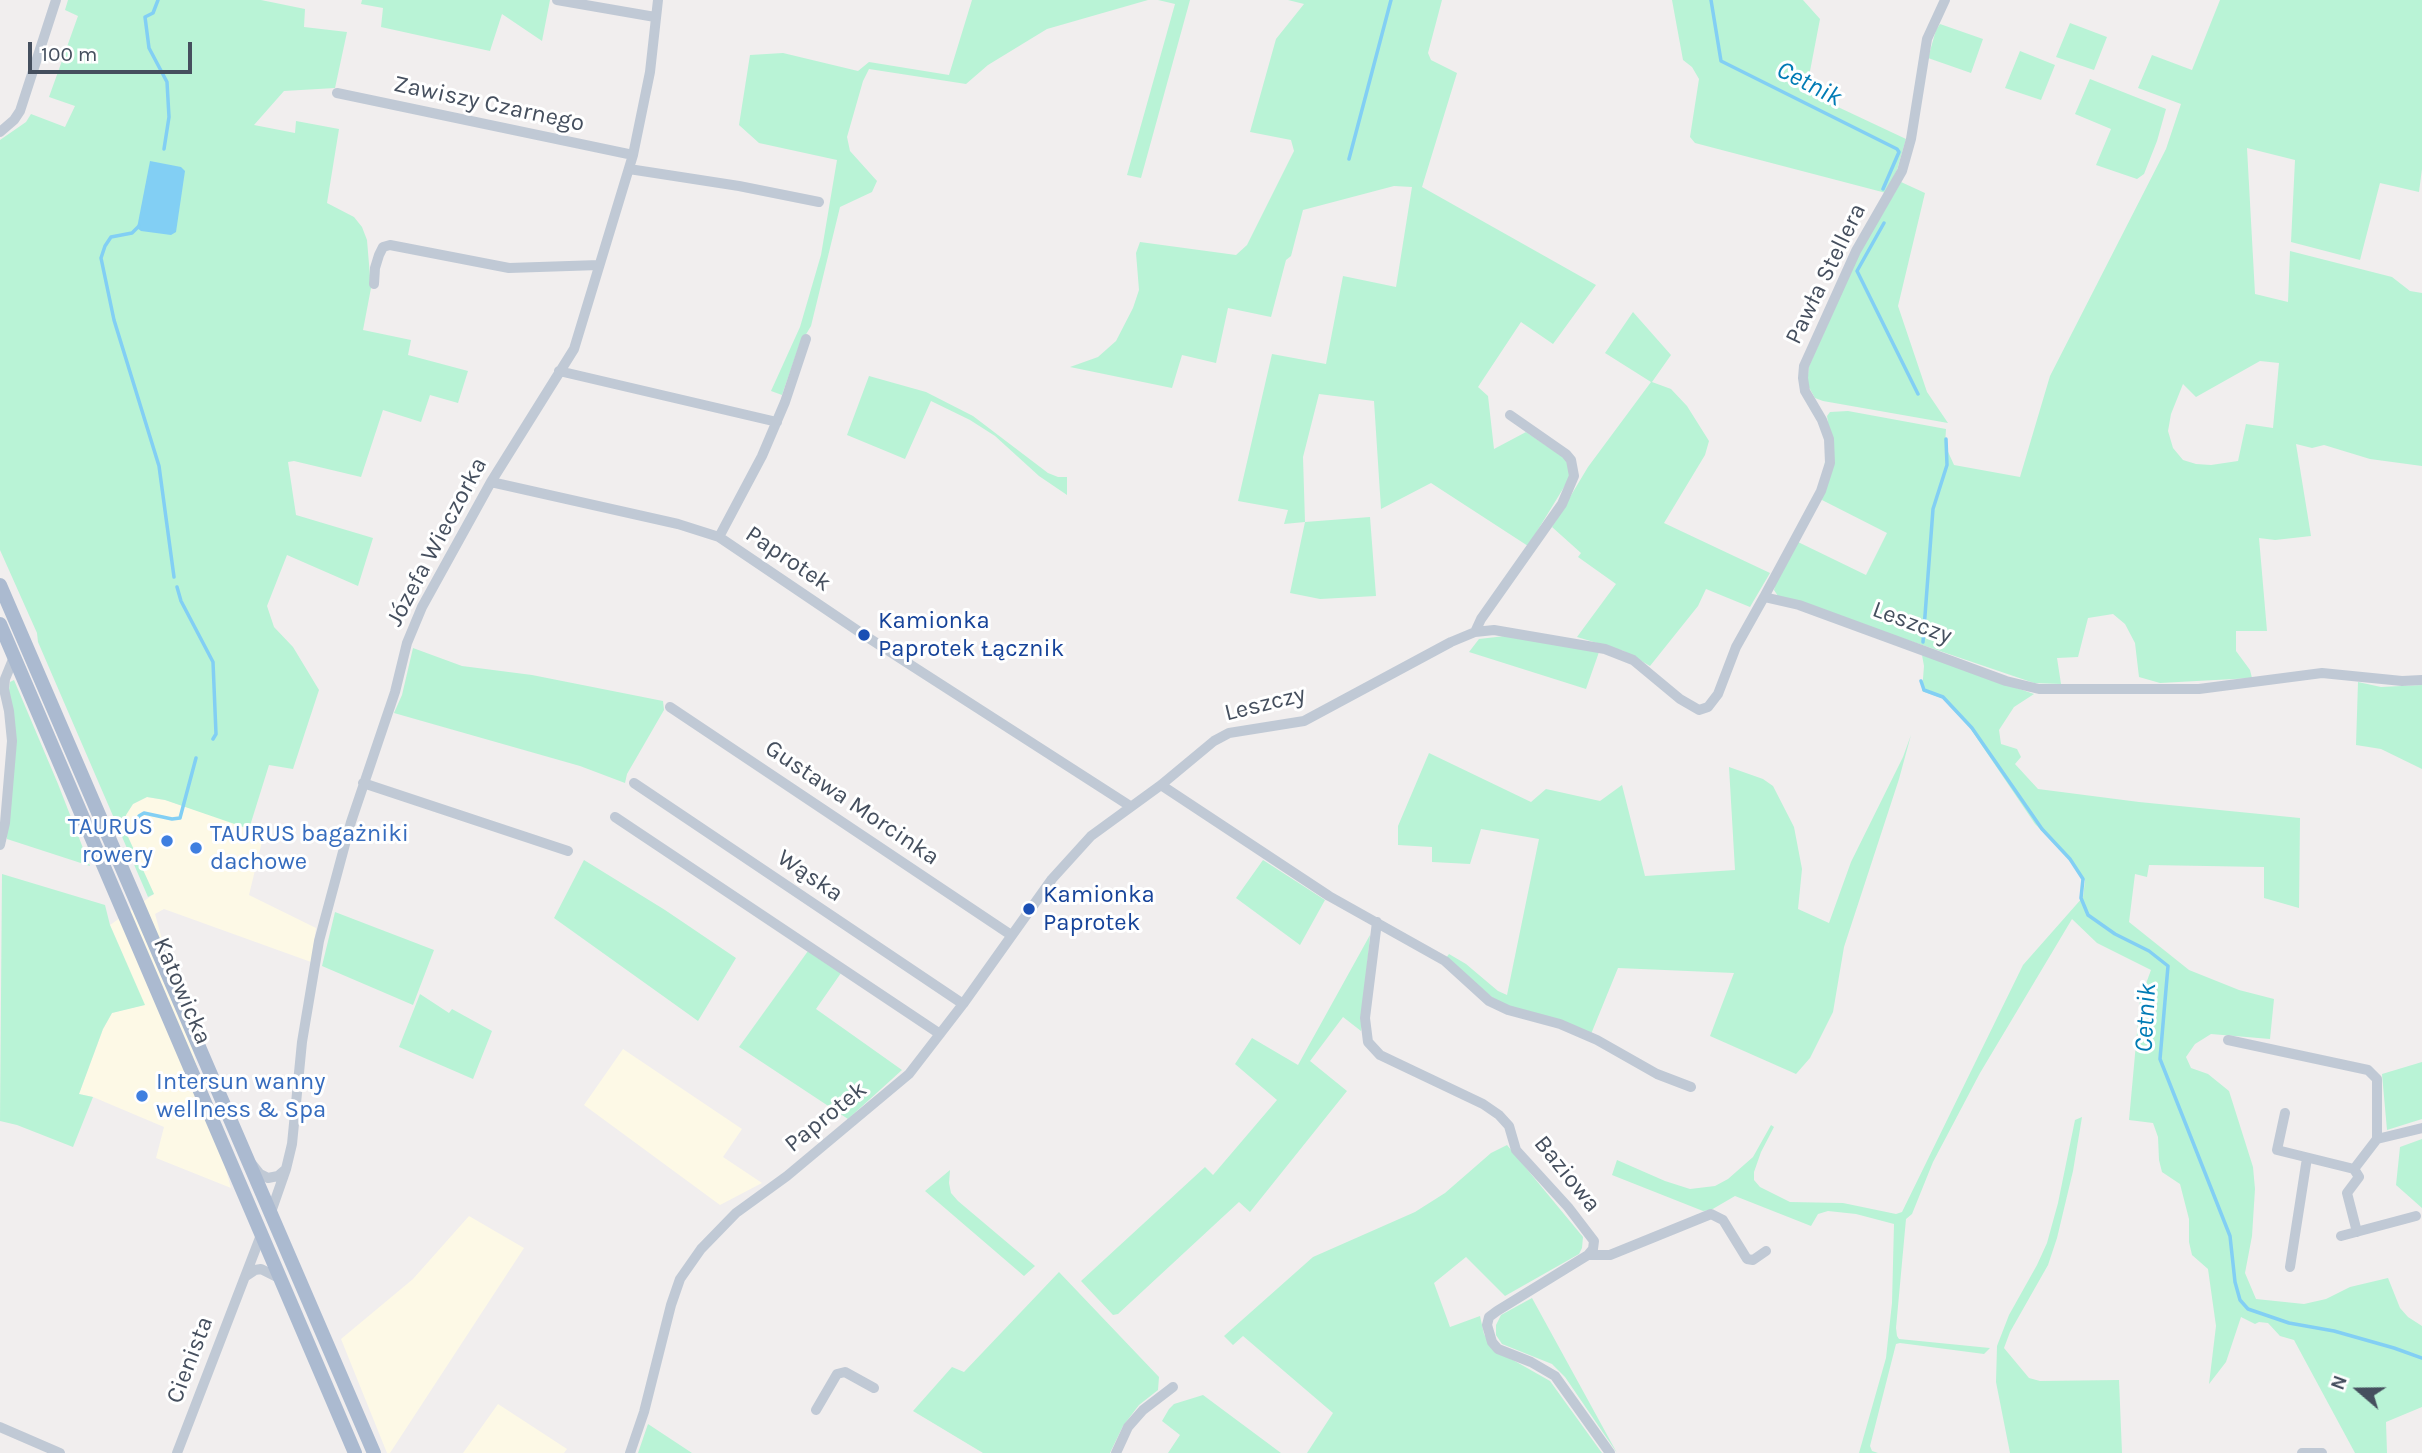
<!DOCTYPE html>
<html>
<head>
<meta charset="utf-8">
<style>
	body { margin:0 }
	#map { position:relative; width:2422px; height:1453px; overflow:hidden; background:#f1eeee; font-family:Karla,sans-serif }
	canvas { display:block }
	.north { position:absolute; left:2324px; top:1355px; width:70px; height:70px; -webkit-text-stroke:5px #fff; paint-order:stroke; rotate:290deg; font-size:19px; font-weight:700; line-height:28px; text-align:center; color:#454f5e }
	.north::after { content:''; display:block; margin:auto; width:24px; height:32px; background:#454f5e; clip-path:polygon(50% 0,100% 100%,50% 72%,0 100%) }
	.scale { position:absolute; left:28px; top:42px; width:164px; height:32px; box-sizing:border-box; border:4px solid #454f5e; border-top:0; padding-left:9px; font-size:21px; line-height:24px; white-space:nowrap; color:#454f5e; -webkit-text-stroke:5px #fff; paint-order:stroke }
</style>
</head>
<body>
<div id="map">
<canvas width="2422" height="1453"></canvas>
<div class="north">N</div>
<div class="scale">100 m</div>
</div>
<script>
const context = document.querySelector('canvas').getContext('2d');
context.lineJoin = 'round';
function fillPath(path, color) { context.fillStyle = color; context.fill(path, 'evenodd'); }
const toPath = rows => new Path2D(rows.map(r => 'M' + r).join(''));
function trace(path, color, width, dash) { context.strokeStyle = color; context.lineWidth = width; context.lineCap = dash ? 'butt' : 'round'; context.setLineDash(dash || []); context.stroke(path); }
function write(font, color, halo, rows, align = 'center') {
  context.font = font + ' Karla,sans-serif'; context.lineWidth = 6; context.setLineDash([]); context.textBaseline = 'middle'; context.strokeStyle = halo; context.fillStyle = color; for (const [text, x, y, turn = 0] of rows) {
    context.save(); context.translate(x, y); context.rotate((+turn || 0) * Math.PI / 180); context.textAlign = isNaN(turn) ? turn : align; if (halo) context.strokeText(text, 0, 0); context.fillText(text, 0, 0); context.restore();
  }
}
fillPath(toPath([
	[147,797,165,800,264,833,249,895,316,928,311,962,164,909,155,914,231,1188,156,1158,164,1127,93,1097,79,1094,103,1029,112,1013,144,1005,110,925,154,894,124,828,126,815,133,804],
	[623,1049,742,1129,723,1157,762,1183,720,1205,584,1105],
	[469,1216,524,1248,390,1453,387,1453,341,1339,413,1279],
	[498,1404,567,1449,564,1453,463,1453]
]), '#fdf9e6');
fillPath(toPath([
	[68,0,261,0,305,9,304,27,347,32,335,88,284,91,254,125,295,133,296,121,339,129,327,203,354,217,362,227,367,240,371,288,363,330,411,340,408,355,468,371,458,403,430,395,421,422,383,410,361,477,294,461,288,462,296,515,373,538,358,586,287,555,267,606,274,627,293,647,319,690,293,769,269,765,249,829,165,800,147,797,133,804,126,815,124,828,154,894,148,897,38,642,37,633,0,550,0,140,26,122,31,114,65,127,75,106,49,97,78,16,65,10],
	[362,0,550,0,542,41,502,14,490,51,381,27,383,8,361,4],
	[972,0,1148,0,1047,29,988,65,966,84,869,69,863,81,847,137,850,151,877,181,872,192,840,207,811,326,799,346,782,395,771,391,800,327,821,255,837,160,759,143,739,125,750,55,783,53,858,71,869,62,949,75],
	[1158,0,1190,0,1141,178,1127,175,1175,4],
	[1288,0,1442,0,1428,53,1431,60,1457,73,1422,187,1596,285,1553,344,1521,322,1478,387,1488,396,1494,449,1526,432,1563,457,1570,465,1569,479,1528,546,1431,483,1381,509,1374,401,1319,394,1303,457,1305,522,1370,517,1376,596,1320,599,1290,593,1305,522,1284,524,1288,510,1238,501,1272,354,1326,364,1343,276,1396,287,1412,187,1394,186,1303,210,1291,256,1286,260,1271,317,1228,308,1216,363,1182,355,1172,388,1070,367,1098,357,1116,341,1133,308,1139,290,1136,253,1140,242,1236,255,1247,245,1294,151,1291,140,1250,132,1276,39,1304,4],
	[1672,0,1803,0,1820,19,1806,92,1906,139,1897,170,1886,193,1695,143,1690,137,1699,79,1692,67,1683,60],
	[2220,0,2422,0,2422,169,2419,192,2380,183,2360,260,2291,242,2295,160,2247,148,2255,294,2288,302,2290,251,2392,277,2410,291,2422,293,2422,466,2370,459,2324,445,2312,448,2296,444,2311,536,2275,540,2259,538,2267,631,2236,631,2236,651,2250,670,2252,678,2160,683,2139,677,2135,643,2125,624,2113,614,2088,618,2078,657,2057,658,2061,684,2034,683,1778,596,1774,590,1776,582,1798,542,1866,575,1887,533,1822,500,1828,422,1827,416,1830,412,1848,411,1946,429,1945,445,1954,465,2020,477,2050,376,2166,149,2181,104,2138,88,2152,55,2192,70],
	[2260,361,2279,363,2273,428,2246,424,2238,461,2211,465,2196,464,2183,460,2173,448,2168,431,2171,414,2183,384,2196,397],
	[2070,23,2107,37,2094,70,2056,57],
	[1940,24,1983,39,1971,73,1928,58,1936,30],
	[2020,51,2055,65,2041,100,2005,88],
	[2090,79,2166,109,2157,141,2144,174,2137,179,2096,165,2111,129,2075,114],
	[1901,182,1925,193,1898,306,1927,392,1948,423,1823,401,1815,398,1807,384,1809,366,1860,252],
	[1633,312,1671,355,1652,382,1671,389,1687,406,1709,441,1705,455,1664,523,1770,573,1750,607,1706,589,1698,606,1650,666,1624,651,1577,637,1616,584,1578,557,1581,553,1552,527,1588,467,1651,382,1605,353],
	[869,376,926,392,973,416,1048,473,1058,477,1067,477,1067,495,1039,476,995,436,970,420,931,401,905,459,847,435],
	[1505,636,1599,652,1586,689,1469,652,1479,639],
	[413,648,462,666,532,675,663,701,664,710,627,774,625,783,580,766,394,713,402,695],
	[1922,655,2034,694,2014,707,1999,730,2001,744,2017,749,2021,757,2015,764,2038,789,2139,802,2300,818,2299,908,2264,898,2264,867,2149,865,2147,877,2135,874,2129,922,2189,970,2239,990,2274,999,2270,1039,2211,1034,2195,1044,2186,1057,2191,1068,2208,1074,2229,1091,2253,1167,2255,1189,2252,1236,2245,1273,2256,1299,2304,1304,2326,1299,2350,1287,2388,1278,2400,1308,2408,1317,2422,1326,2422,1407,2386,1422,2387,1453,2355,1453,2294,1340,2280,1336,2268,1323,2259,1322,2255,1324,2241,1317,2226,1362,2209,1384,2216,1326,2208,1269,2192,1255,2189,1242,2189,1219,2180,1184,2162,1172,2159,1160,2158,1137,2153,1123,2129,1120,2140,1000,2151,970,2097,943,2072,919,1980,1073,1933,1162,1912,1214,1906,1219,1896,1328,1897,1336,1899,1339,1990,1348,1984,1354,1900,1343,1896,1344,1870,1446,1872,1451,1878,1453,1859,1453,1886,1358,1892,1303,1894,1224,1856,1214,1828,1211,1818,1214,1811,1226,1735,1196,1711,1210,1703,1211,1612,1175,1617,1160,1665,1181,1690,1189,1715,1186,1728,1179,1753,1157,1771,1125,1774,1127,1761,1152,1754,1172,1754,1180,1760,1187,1790,1202,1843,1203,1896,1214,1902,1212,2023,965,2083,897,2085,881,2067,856,2035,824,1966,722,1944,699,1922,691,1924,666],
	[14,680,58,784,90,866,7,839,9,690,10,682],
	[2358,682,2381,687,2422,685,2422,769,2381,749,2356,745],
	[1911,735,1899,779,1844,947,1833,1012,1810,1058,1796,1074,1710,1036,1734,973,1618,968,1591,1034,1501,1005,1446,958,1449,954,1466,964,1498,991,1507,995,1539,839,1481,829,1470,864,1432,862,1432,847,1398,845,1398,826,1429,753,1531,802,1546,789,1600,801,1622,785,1645,876,1735,870,1729,767,1763,779,1773,786,1794,827,1802,869,1798,909,1829,923,1851,862,1903,757],
	[584,860,665,910,736,958,698,1021,554,918],
	[1263,860,1325,900,1300,945,1236,898],
	[2,874,105,905,110,925,145,1005,112,1013,103,1029,79,1094,93,1097,73,1147,17,1125,0,1121],
	[335,912,434,950,413,1005,322,966],
	[1370,935,1361,1031,1343,1017,1310,1061,1347,1091,1250,1212,1239,1202,1118,1314,1113,1315,1081,1281,1205,1167,1213,1175,1277,1100,1235,1064,1252,1038,1298,1065],
	[808,951,841,973,816,1009,902,1070,848,1119,739,1047],
	[420,994,449,1013,452,1009,492,1031,473,1079,399,1047],
	[2422,1062,2422,1119,2387,1130,2382,1074],
	[2082,1117,2073,1171,2057,1238,2048,1265,2010,1332,2004,1348,2029,1378,2040,1381,2119,1380,2122,1453,2010,1453,1996,1382,1997,1346,2009,1315,2037,1265,2047,1243,2058,1203,2075,1120],
	[2422,1139,2422,1208,2396,1185,2400,1147],
	[1507,1145,1583,1237,1582,1248,1579,1254,1505,1296,1466,1257,1434,1283,1450,1327,1480,1316,1484,1334,1489,1343,1506,1356,1550,1381,1602,1453,1307,1453,1333,1413,1243,1336,1233,1345,1224,1336,1313,1257,1415,1212,1445,1193,1491,1153],
	[950,1170,949,1183,951,1193,958,1201,1035,1266,1024,1276,925,1191],
	[1059,1272,1159,1377,1158,1390,1139,1405,1123,1426,1110,1453,983,1453,913,1411,952,1367,964,1372],
	[1532,1298,1617,1453,1565,1377,1552,1364,1502,1344,1496,1335,1496,1325,1501,1315],
	[1203,1395,1281,1453,1168,1453,1180,1435,1162,1421,1169,1409,1174,1404],
	[648,1424,692,1453,638,1453]
]), '#b9f3d6');
fillPath(toPath([
	[150,161,181,167,185,171,176,232,171,235,141,231,137,228]
]), '#82cff4');
trace(toPath([
	[158,0,153,13,145,17,149,48,167,82,169,117,164,149],
	[1711,0,1721,61,1897,149,1899,152,1883,189],
	[1349,159,1391,0],
	[1884,223,1857,271,1918,394],
	[139,226,132,233,111,237,105,246,101,258,114,320,159,466,174,577],
	[177,587,181,601,213,662,216,734,213,739],
	[1923,642,1933,509,1947,465,1946,439],
	[1921,681,1924,690,1943,697,1972,728,2042,829,2070,859,2083,879,2081,898,2088,915,2115,934,2149,951,2168,966,2160,1059,2230,1236,2235,1282,2240,1300,2248,1309,2289,1323,2334,1331,2394,1348,2422,1358],
	[141,827,138,822,139,816,144,813,172,819,180,818,196,758]
]), '#82cff4', 3.5);
trace(toPath([
	[557,0,655,17],
	[337,93,633,155],
	[0,132,14,120,20,111,56,0],
	[629,169,739,186,819,202],
	[374,284,375,268,379,255,383,247,390,245,509,268,599,265],
	[559,371,777,422],
	[491,482,678,524,719,537,864,635,1130,806],
	[719,537,762,456,785,402,806,339],
	[1764,597,1821,491,1830,463,1829,439,1822,420,1805,391,1803,378,1804,366,1856,251,1902,171,1911,139,1927,39,1945,0],
	[1475,632,1481,619,1562,504,1574,476,1571,460,1566,454,1510,415],
	[670,707,1011,935],
	[363,783,568,851],
	[634,783,963,1004],
	[1161,785,1329,896,1445,961,1489,1001,1508,1010,1560,1024,1597,1040,1657,1074,1691,1087],
	[615,817,940,1034],
	[0,845,5,823,12,741,9,711,4,689,5,679,14,657],
	[1377,922,1365,1018,1368,1042,1380,1055,1483,1104,1499,1115,1509,1126,1516,1150,1568,1207,1594,1241,1593,1249,1588,1255,1497,1311,1489,1317,1487,1325,1492,1342,1498,1349,1531,1362,1555,1376,1610,1453],
	[2228,1040,2368,1070,2377,1079,2377,1139,2354,1169,2277,1150,2285,1113],
	[2377,1139,2422,1128],
	[252,1164,260,1174,268,1178,278,1176,286,1169],
	[2354,1169,2359,1177,2347,1193,2357,1232],
	[271,1212,286,1169,292,1144,302,1042,319,941,351,822,395,692,407,643,422,607,491,482,574,349,633,155,650,72,658,0],
	[2341,1236,2416,1216],
	[1588,1255,1610,1255,1711,1214,1723,1220,1747,1259,1753,1260,1766,1251],
	[2290,1267,2307,1158],
	[246,1276,255,1270,261,1269,281,1279],
	[816,1410,837,1374,845,1372,874,1388],
	[0,1427,60,1453],
	[177,1453,261,1235],
	[630,1453,644,1412,671,1305,680,1279,701,1249,736,1213,787,1176,909,1074,963,1004,1052,879,1091,836,1161,785,1214,741,1229,733,1304,721,1451,642,1475,632,1494,630,1605,649,1633,660,1680,699,1699,710,1708,707,1718,694,1736,647,1764,597,1799,605,2006,681,2039,689,2199,689,2322,673,2402,681,2422,680],
	[1116,1453,1128,1427,1143,1410,1173,1387],
	[2302,1453,2322,1453]
]), '#c0c9d5', 10);
trace(toPath([
	[0,585,374,1453],
	[0,624,355,1453]
]), '#abbad0', 14);
for (const [x, y, r, color] of [
	[864,635,7,"#1a4fb4"],
	[167,841,7,"#3f7fe0"],
	[196,848,7,"#3f7fe0"],
	[1029,909,7,"#1a4fb4"],
	[142,1096,7,"#3f7fe0"]
]) { const dot = new Path2D(); dot.arc(x, y, r, 0, 2 * Math.PI); context.fillStyle = color; context.fill(dot); trace(dot, '#fff', 2.5); }
write('24px', '#454f5e', '#fff', [
	["Zawiszy Czarnego",489,104,12],
	["Pawła Stellera",1826,274,-64],
	["Józefa Wieczorka",437,542,-62],
	["Paprotek",788,559,34],
	["Leszczy",1912,623,20],
	["Leszczy",1265,704,-14],
	["Gustawa Morcinka",852,803,34],
	["Wąska",810,876,34],
	["Katowicka",182,991,67],
	["Paprotek",826,1117,-39],
	["Baziowa",1567,1174,51],
	["Cienista",190,1360,-69]
]);
write('24px', '#164399', '#fff', [
	["Kamionka",878,621],
	["Paprotek Łącznik",878,649],
	["Kamionka",1043,895],
	["Paprotek",1043,923]
], 'left');
write('24px', '#366cbe', '#fff', [
	["TAURUS",153,827,"right"],
	["rowery",153,855,"right"],
	["TAURUS bagażniki",210,834],
	["dachowe",210,862],
	["Intersun wanny",156,1082],
	["wellness & Spa",156,1110]
], 'left');
write('italic 26px', '#007bb5', '#fff', [
	["Cetnik",1809,84,27],
	["Cetnik",2146,1018,-87]
]);
</script>
</body>
</html>
